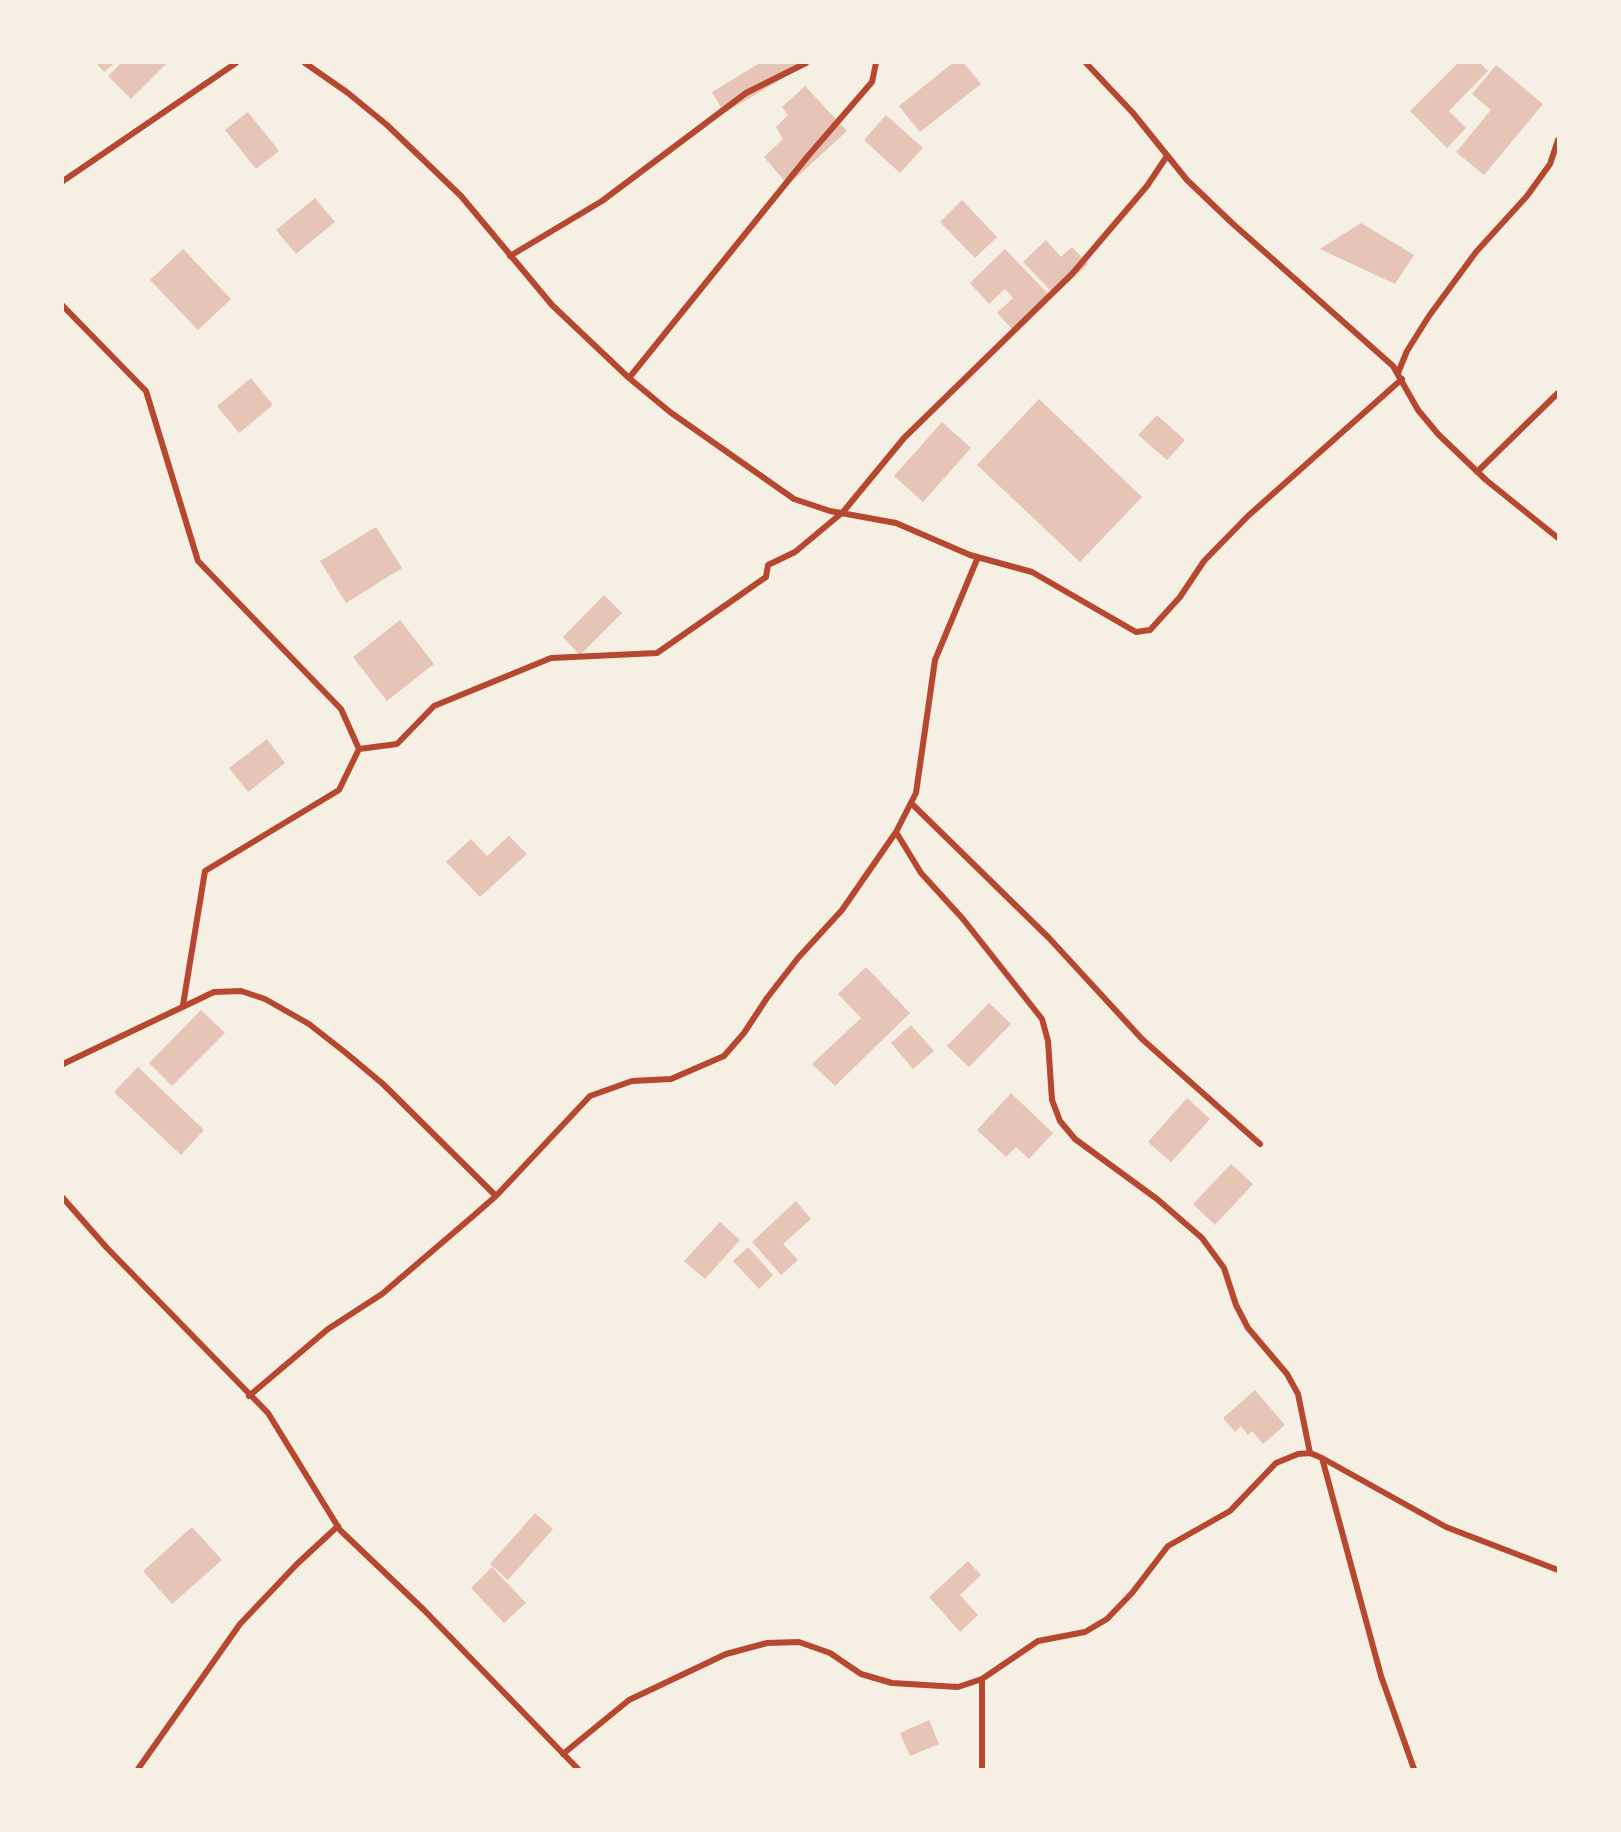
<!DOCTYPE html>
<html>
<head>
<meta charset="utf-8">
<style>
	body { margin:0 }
	#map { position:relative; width:1621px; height:1832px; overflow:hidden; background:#f6efe4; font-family:Raleway,sans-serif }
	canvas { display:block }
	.frame { position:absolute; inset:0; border:64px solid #f6efe4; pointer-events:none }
</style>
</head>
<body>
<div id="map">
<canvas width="1621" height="1832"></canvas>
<div class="frame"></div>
</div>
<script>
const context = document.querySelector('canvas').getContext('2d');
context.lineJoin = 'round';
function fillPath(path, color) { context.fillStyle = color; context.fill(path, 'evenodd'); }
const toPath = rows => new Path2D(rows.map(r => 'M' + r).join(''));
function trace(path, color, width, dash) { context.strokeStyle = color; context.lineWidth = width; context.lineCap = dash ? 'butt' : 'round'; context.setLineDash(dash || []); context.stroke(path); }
fillPath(toPath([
	[96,63,115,63,104,72],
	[121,63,167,63,131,99,108,76],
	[760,63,809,63,724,113,712,92],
	[953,63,964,63,981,84,920,132,899,106],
	[1458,63,1480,63,1488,71,1449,111,1466,128,1447,148,1410,111],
	[1496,65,1543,104,1484,175,1456,152,1491,110,1472,94],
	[805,86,847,131,788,185,764,157,783,139,776,127,788,115,782,107],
	[248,112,279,151,256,169,225,130],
	[886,115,923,148,900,173,864,140],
	[315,198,335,222,296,254,276,230],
	[962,200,997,237,975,258,940,222],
	[1361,223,1414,255,1395,284,1320,249],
	[1046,240,1061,257,1072,247,1088,264,1055,295,1023,262],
	[183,249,231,299,198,330,150,280],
	[1005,249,1051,297,1014,331,997,313,1013,298,1005,289,989,304,970,283],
	[251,378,273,405,239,433,217,406],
	[1039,399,1142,497,1080,562,977,465],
	[1157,415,1185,440,1167,460,1138,435],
	[942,422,971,448,923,502,894,476],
	[376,527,402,568,346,603,320,561],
	[604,595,622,613,580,655,563,637],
	[400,620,434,664,387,701,353,657],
	[267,739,285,763,248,792,229,768],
	[509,836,527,854,480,897,446,862,471,839,487,856],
	[866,967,910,1013,835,1086,812,1064,861,1018,838,994],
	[989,1003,1011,1024,969,1067,947,1046],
	[201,1010,225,1033,172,1086,149,1063],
	[911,1025,934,1051,913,1069,891,1043],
	[138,1067,204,1130,181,1155,114,1092],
	[1011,1093,1053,1133,1029,1159,1016,1147,1006,1157,977,1130],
	[1187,1098,1210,1119,1171,1162,1148,1142],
	[1231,1164,1253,1184,1215,1225,1193,1204],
	[796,1201,811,1219,783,1244,798,1260,781,1275,752,1242],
	[720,1222,740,1240,705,1279,684,1261],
	[748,1247,773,1275,759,1289,733,1261],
	[1255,1390,1285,1425,1263,1444,1252,1431,1248,1435,1241,1426,1235,1432,1223,1418],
	[535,1513,553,1529,508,1580,490,1564],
	[192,1527,222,1560,172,1604,143,1571],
	[968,1561,981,1575,960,1595,978,1615,960,1632,929,1597],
	[492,1567,526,1603,504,1623,471,1588],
	[929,1720,939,1744,910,1756,900,1733]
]), '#e6c5b7');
trace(toPath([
	[305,63,348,93,387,125,461,196,552,305,629,378,670,412,794,499,830,511,896,523,970,555,1032,572,1136,632,1150,630,1180,597,1204,561,1248,516,1402,379],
	[1086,63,1133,113,1187,180,1232,223,1393,366,1418,410,1438,434,1486,480,1558,538],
	[63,181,236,63],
	[510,256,602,201,746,93,806,63],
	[63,306,146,391,198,561,341,709,359,749],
	[1398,373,1407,351,1429,316,1476,252,1527,196,1550,164,1558,140],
	[629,378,808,156,872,82,876,63],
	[1477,472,1558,393],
	[911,803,1049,938,1142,1039,1260,1144],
	[896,832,921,873,963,919,1042,1019,1048,1041,1052,1100,1060,1121,1075,1139,1157,1199,1202,1238,1224,1268,1236,1305,1248,1328,1287,1374,1298,1394,1310,1453],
	[183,1005,205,871,339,790,359,749,397,744,434,706,551,658,657,653,766,577,768,565,795,552,843,512,904,438,1072,274,1147,186,1167,156],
	[63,1064,214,992,241,991,265,999,309,1024,346,1053,383,1084,496,1196],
	[63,1198,107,1248,268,1413,340,1530,424,1610,578,1769],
	[249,1396,328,1329,382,1294,472,1217,496,1196,590,1096,632,1081,671,1079,724,1056,744,1033,767,998,798,958,842,910,896,832,916,793,935,660,978,557],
	[1322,1458,1381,1676,1414,1769],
	[563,1754,629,1700,726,1654,767,1643,799,1642,830,1653,861,1674,892,1683,958,1687,982,1679,1038,1641,1085,1632,1107,1619,1132,1593,1168,1546,1230,1511,1276,1463,1298,1454,1310,1453,1322,1458,1446,1527,1558,1570],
	[138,1769,240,1624,297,1564,338,1526],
	[982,1769,982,1679]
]), '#b5482f', 6);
</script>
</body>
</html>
